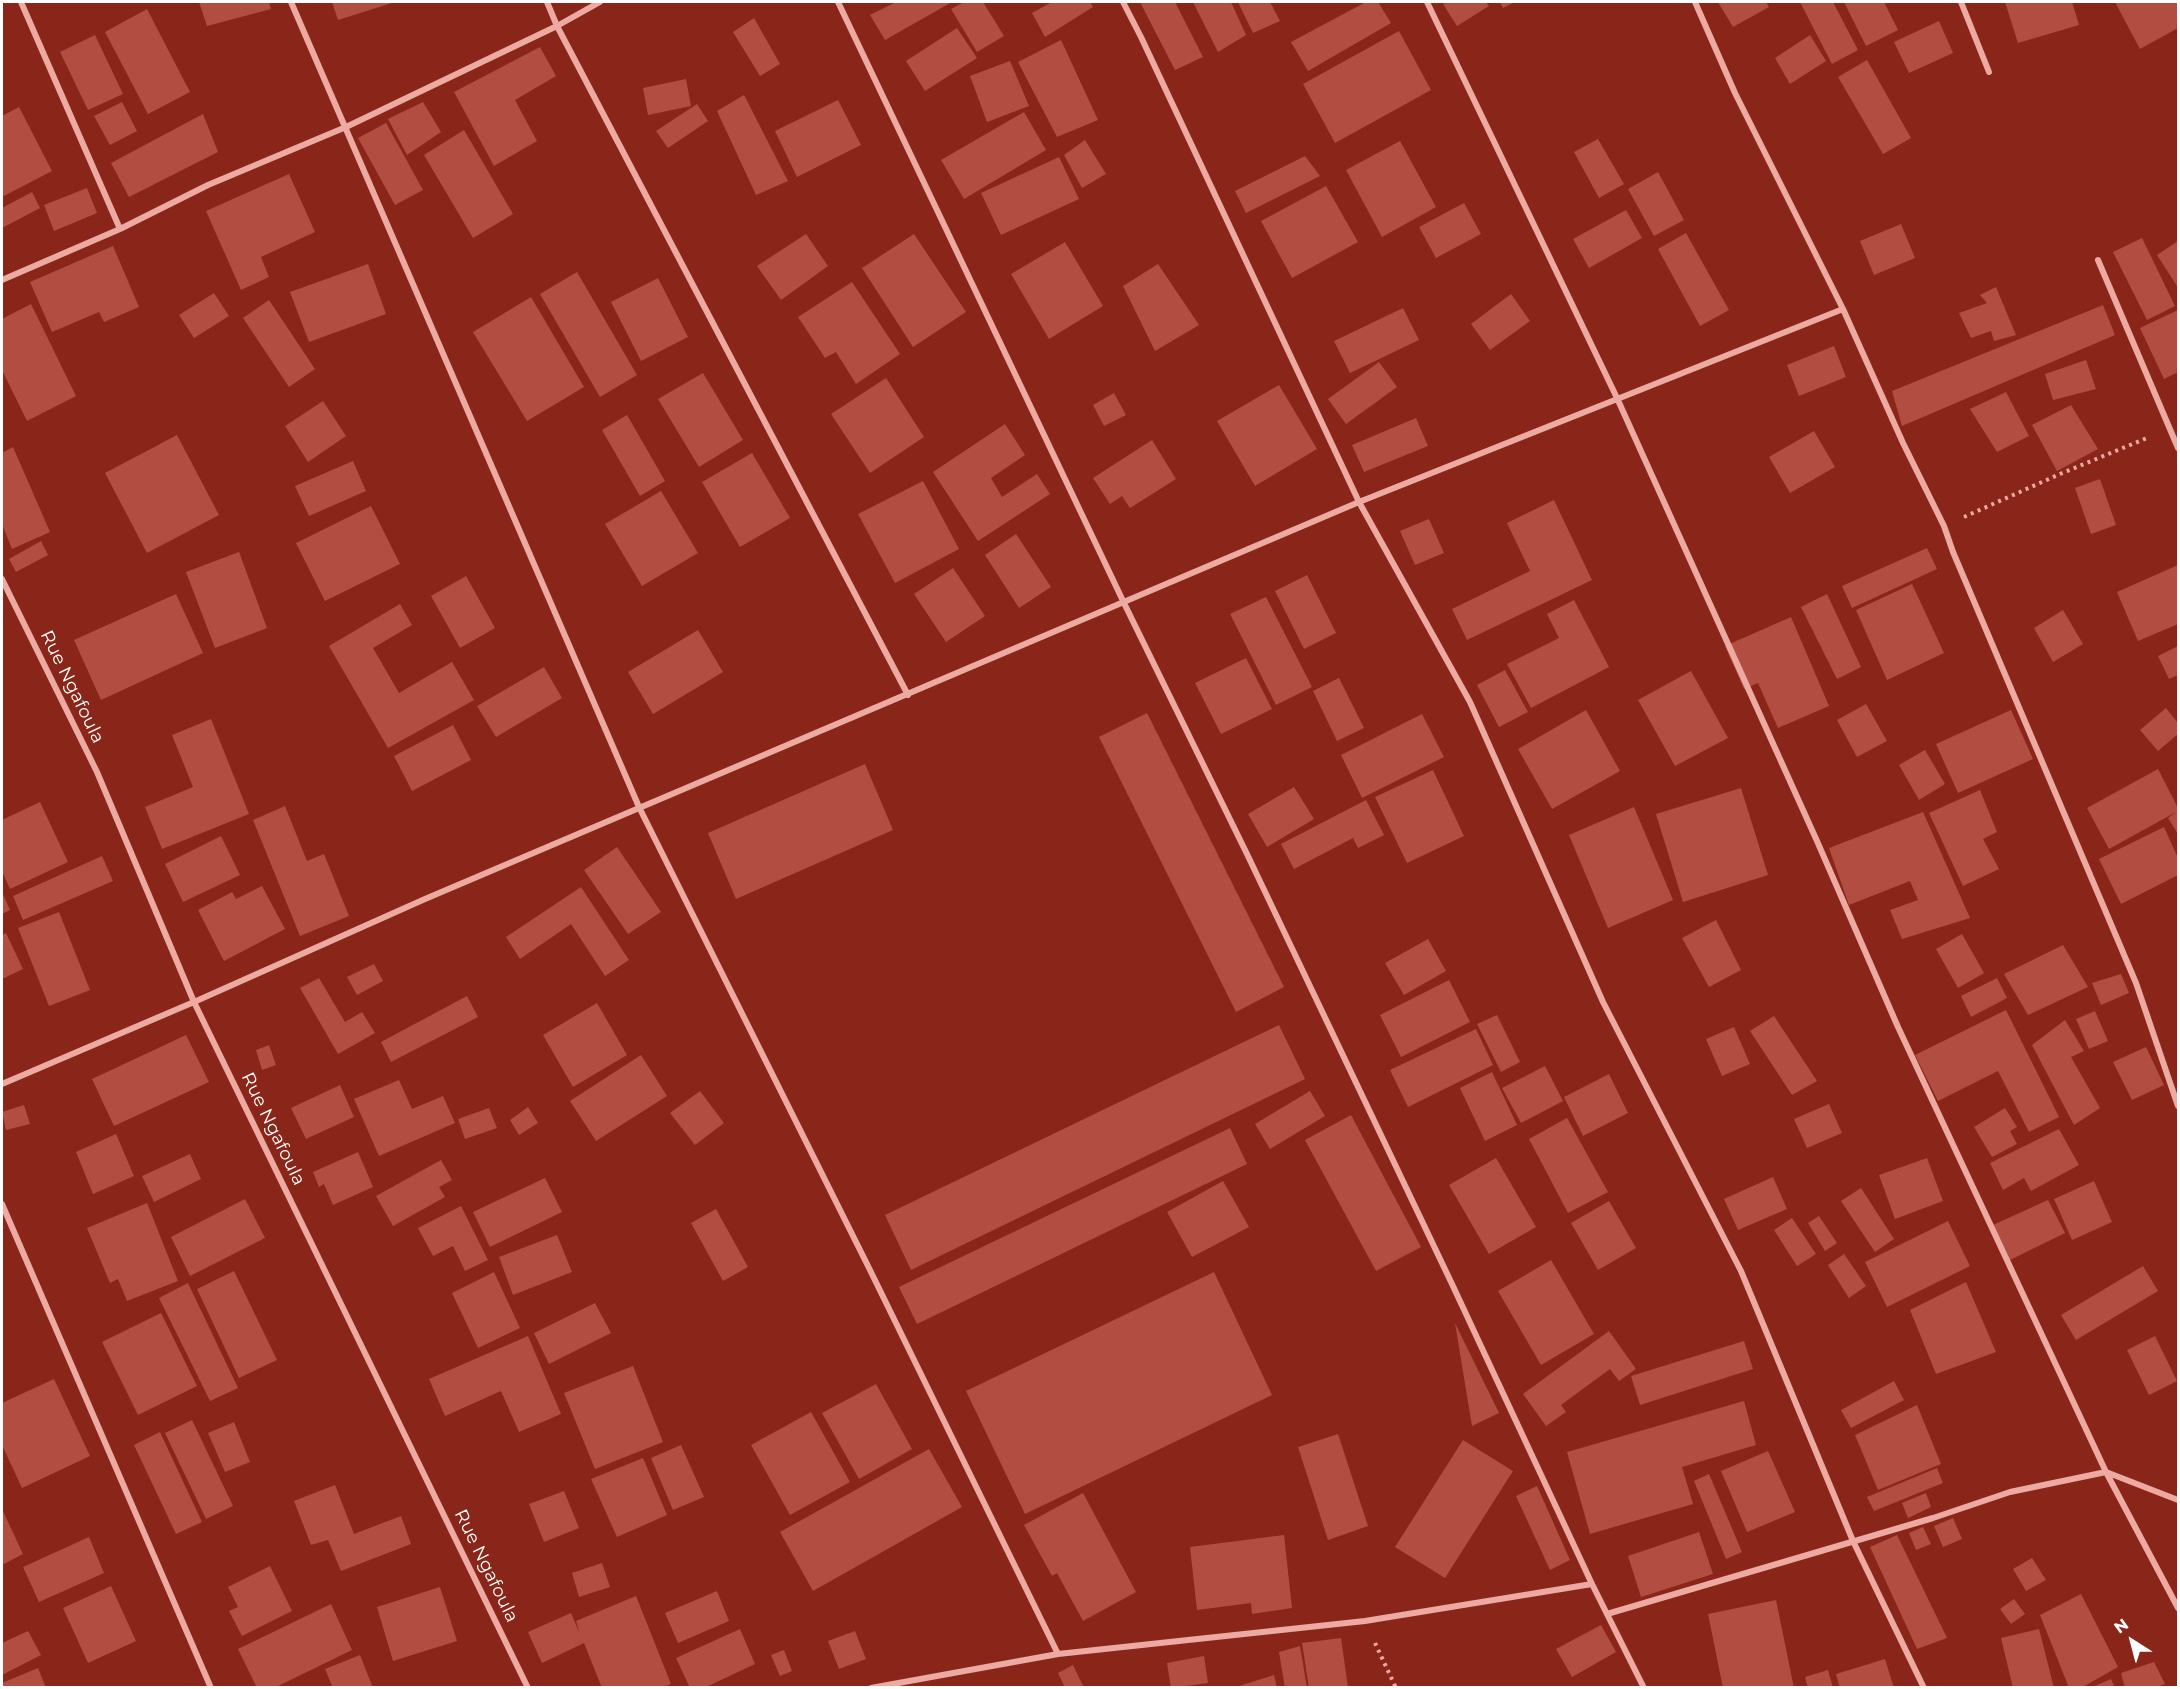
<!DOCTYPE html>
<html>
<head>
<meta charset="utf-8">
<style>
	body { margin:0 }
	#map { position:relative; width:2180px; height:1689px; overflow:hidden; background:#8a2619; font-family:Montserrat,sans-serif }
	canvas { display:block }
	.frame { position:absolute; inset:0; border:3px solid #fff; pointer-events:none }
	.north { position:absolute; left:2102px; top:1611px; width:60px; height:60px; -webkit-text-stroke:4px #8a2619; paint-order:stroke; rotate:324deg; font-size:16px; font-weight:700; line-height:24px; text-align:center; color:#fff }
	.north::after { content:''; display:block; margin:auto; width:21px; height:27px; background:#fff; clip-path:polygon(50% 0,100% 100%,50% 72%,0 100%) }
</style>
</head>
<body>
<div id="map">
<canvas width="2180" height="1689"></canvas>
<div class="frame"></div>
<div class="north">N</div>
</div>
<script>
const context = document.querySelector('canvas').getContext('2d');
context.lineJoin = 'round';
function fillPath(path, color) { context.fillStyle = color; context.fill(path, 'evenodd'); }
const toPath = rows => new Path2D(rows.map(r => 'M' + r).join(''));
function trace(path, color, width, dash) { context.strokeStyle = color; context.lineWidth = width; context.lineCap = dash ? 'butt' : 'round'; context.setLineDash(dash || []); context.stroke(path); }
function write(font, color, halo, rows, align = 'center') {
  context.font = font + ' Montserrat,sans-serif'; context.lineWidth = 6; context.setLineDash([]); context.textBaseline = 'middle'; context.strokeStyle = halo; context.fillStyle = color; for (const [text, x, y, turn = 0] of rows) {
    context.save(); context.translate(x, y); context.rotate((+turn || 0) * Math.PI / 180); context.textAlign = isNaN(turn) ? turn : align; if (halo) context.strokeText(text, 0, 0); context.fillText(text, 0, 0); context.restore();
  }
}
fillPath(toPath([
	[199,2,269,2,271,9,207,26],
	[332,2,395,2,338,20],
	[896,2,952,2,885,40,870,15],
	[964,2,983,2,1004,36,977,52,951,9],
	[1052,2,1090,2,1093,7,1045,37,1032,13],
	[1140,2,1175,2,1203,57,1175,70],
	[1193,2,1231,2,1246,35,1218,52],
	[1238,2,1270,2,1280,21,1253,33],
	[1366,2,1378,2,1391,23,1308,71,1291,42],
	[1448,2,1486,2,1489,6,1457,26,1443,4],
	[1500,2,1515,2,1503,8],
	[1718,2,1766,2,1769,7,1733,27],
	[1800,2,1833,2,1858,50,1832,64],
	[1844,2,1884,2,1898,30,1866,46],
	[2005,2,2072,2,2079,25,2018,43],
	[2115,2,2178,2,2178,28,2140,49],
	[147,9,190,92,148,114,105,32],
	[754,18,780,64,760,76,733,32],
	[1939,21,1953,53,1909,73,1894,42],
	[957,28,977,58,925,91,906,61],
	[1399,31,1431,90,1335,143,1303,84],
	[95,35,123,94,88,110,60,52],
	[1810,35,1826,61,1790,84,1775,58],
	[1061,40,1098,120,1057,137,1018,62],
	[540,47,556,76,515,100,537,141,494,166,454,92],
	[1867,60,1911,138,1883,154,1838,77],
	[1010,61,1029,106,987,122,970,76],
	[686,79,691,106,648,115,643,88],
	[744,95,788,181,756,195,717,111],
	[838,100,861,145,797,177,775,131],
	[122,102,137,131,110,145,94,116],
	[423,102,441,132,407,155,388,119],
	[697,104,708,121,668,148,656,131],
	[19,107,52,171,2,197,2,116],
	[1024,112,1046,150,964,199,941,160],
	[203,114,218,152,129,197,111,163],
	[386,123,423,190,395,205,358,138],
	[464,130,513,214,473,238,424,155],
	[1598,139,1624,184,1599,198,1574,152],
	[1085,140,1106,174,1082,188,1064,155],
	[1400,141,1436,207,1382,237,1346,170],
	[1305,156,1320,176,1246,213,1235,191],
	[1059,157,1079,199,1001,235,981,193],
	[1658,172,1684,220,1654,236,1628,189],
	[289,174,315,232,261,257,269,277,241,290,206,211],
	[1326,186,1358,242,1292,278,1261,221],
	[87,188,97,213,54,231,44,205],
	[32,192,40,208,2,228,2,208],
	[1464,203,1481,234,1436,258,1419,227],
	[1626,210,1642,238,1589,268,1573,239],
	[1901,224,1915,258,1874,275,1860,241],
	[1686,233,1729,310,1700,326,1658,249],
	[806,234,828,266,781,300,757,266],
	[914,234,966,312,913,347,862,268],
	[2142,238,2175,306,2147,320,2113,252],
	[2178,241,2178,285,2177,286,2157,255],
	[1065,242,1103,306,1049,339,1011,274],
	[113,246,139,307,104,322,99,312,52,332,30,282],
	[368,264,386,314,309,342,290,292],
	[1158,264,1199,325,1155,351,1123,286],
	[577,272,637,375,600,397,540,294],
	[658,278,688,337,641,361,611,302],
	[852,282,900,354,856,384,836,352,825,358,798,317],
	[1996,287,2016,335,1994,341,1991,331,1971,338,1959,313,1987,303,1980,295],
	[214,293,229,316,194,338,179,315],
	[1511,294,1530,321,1490,350,1471,324],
	[531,297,584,387,527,421,473,332],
	[269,300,315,369,289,387,243,318],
	[31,304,76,396,27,421,2,370,2,319],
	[2103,305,2115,335,1902,426,1892,391],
	[1403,308,1419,340,1350,373,1334,341],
	[2178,310,2178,372,2164,379,2140,328],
	[1834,346,1846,377,1799,396,1787,365],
	[2086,360,2096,389,2053,400,2045,374],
	[1379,362,1397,387,1346,424,1328,399],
	[703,373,743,440,699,467,658,399],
	[886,378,924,437,870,473,831,414],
	[1279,385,1317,449,1255,486,1217,421],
	[2006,392,2029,436,1997,452,1970,409],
	[1114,393,1126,415,1104,426,1093,405],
	[323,401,346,436,308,462,285,426],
	[2071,405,2098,449,2057,471,2032,425],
	[627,415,665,481,640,496,602,430],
	[1416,418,1428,446,1364,472,1352,445],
	[1005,424,1025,455,991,478,1002,497,1037,474,1050,494,978,541,933,472],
	[1814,431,1835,467,1790,493,1769,457],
	[177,435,219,515,147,553,105,473],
	[1152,440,1176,479,1130,508,1122,496,1110,504,1093,478],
	[13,447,50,532,12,549,2,524,2,453],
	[752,453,790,518,740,547,702,482],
	[353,461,366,491,309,516,295,486],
	[2100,479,2116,525,2091,534,2075,488],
	[923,481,959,549,895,583,858,514],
	[661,491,698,553,642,586,605,524],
	[1554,500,1592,580,1467,640,1452,609,1530,571,1507,523],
	[371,506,400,564,325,601,296,543],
	[1429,519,1444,553,1415,565,1400,531],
	[1016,534,1051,587,1019,608,985,555],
	[41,541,48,555,16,572,9,559],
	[1927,548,1937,569,1852,608,1842,586],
	[239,552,267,628,215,648,186,572],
	[2178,565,2178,624,2138,641,2117,592],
	[953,568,985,616,946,642,914,594],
	[1307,575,1336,633,1304,649,1275,591],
	[466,576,495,628,460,648,431,596],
	[1912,584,1944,653,1887,680,1856,610],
	[176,594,203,653,101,700,74,640],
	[1827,594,1861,667,1837,679,1801,607],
	[1266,597,1312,687,1276,705,1230,614],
	[1574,600,1609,667,1531,708,1507,664,1559,638,1547,614],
	[400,604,412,625,373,648,399,693,452,662,474,700,388,748,329,646],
	[2063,610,2083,644,2053,662,2034,628],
	[1791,617,1829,706,1778,728,1758,683,1744,689,1725,646],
	[698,630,723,672,653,714,628,672],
	[2178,646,2178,675,2169,679,2158,656],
	[1246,658,1272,709,1221,734,1195,683],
	[544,667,562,698,496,737,477,706],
	[1505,670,1528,712,1499,727,1477,685],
	[1691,671,1728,738,1675,766,1638,700],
	[1339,678,1364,728,1337,741,1313,691],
	[1866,704,1887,741,1857,757,1837,720],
	[2166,708,2178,723,2178,734,2158,751,2140,730],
	[1586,710,1620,771,1552,809,1518,749],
	[2011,710,2033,759,1958,793,1936,744],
	[1147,713,1284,987,1236,1012,1099,737],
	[1422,714,1444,757,1362,798,1341,755],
	[211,719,249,814,162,849,145,807,193,787,172,735],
	[453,725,471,760,412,791,394,756],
	[1925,750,1945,784,1919,800,1899,765],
	[865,764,893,830,736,899,708,833],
	[2158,769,2178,808,2178,834,2168,818,2176,812,2109,849,2087,808],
	[1433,770,1464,836,1407,863,1375,797],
	[1294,787,1314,819,1267,847,1248,814],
	[1741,788,1768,875,1683,902,1656,814],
	[1980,790,1997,832,1983,839,1999,869,1963,886,1929,813],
	[1366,800,1384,835,1358,848,1353,838,1294,869,1281,844],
	[40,802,68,862,10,889,2,871,2,820],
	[285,806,307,861,324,854,349,916,300,936,253,820],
	[1634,807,1673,900,1608,928,1569,835],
	[1923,812,1970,918,1902,939,1890,910,1918,900,1910,881,1849,905,1829,848],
	[2164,827,2178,858,2178,875,2121,904,2099,859],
	[221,836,240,875,183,902,165,864],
	[617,847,661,912,628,934,584,870],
	[102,856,113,881,23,920,13,896],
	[262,886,285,929,224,961,198,910,232,892,236,899],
	[581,887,629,960,605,976,571,924,520,959,506,937],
	[2,892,10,910,2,914],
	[59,912,90,990,49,1006,18,928],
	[1716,920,1741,970,1709,987,1682,938],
	[6,933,23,969,2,979,2,935],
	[1962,934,1984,973,1958,988,1936,949],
	[1428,939,1446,971,1404,995,1385,963],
	[2063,945,2088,987,2028,1015,2004,974],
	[374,964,383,981,357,995,347,977],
	[2121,974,2129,993,2101,1005,2092,983],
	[319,978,345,1022,362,1012,375,1033,338,1054,300,988],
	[1997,978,2007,998,1971,1017,1961,996],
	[1449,980,1470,1022,1401,1057,1380,1015],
	[467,996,478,1017,391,1062,381,1042],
	[597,1003,627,1055,573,1087,543,1035],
	[2006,1010,2059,1117,2029,1132,1998,1071,1938,1101,1915,1055],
	[2095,1011,2108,1041,2089,1049,2076,1019],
	[1497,1015,1520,1062,1501,1072,1477,1024],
	[1774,1016,1817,1081,1792,1095,1750,1031],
	[2065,1020,2084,1051,2071,1057,2100,1108,2074,1125,2032,1045],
	[1279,1025,1305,1079,911,1270,885,1215],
	[1734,1027,1750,1064,1722,1076,1706,1039],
	[1476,1029,1493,1065,1408,1107,1390,1070],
	[186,1035,209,1082,114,1126,92,1079],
	[269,1045,276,1065,262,1070,256,1050],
	[2146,1047,2164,1085,2132,1100,2113,1062],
	[641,1055,667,1096,596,1141,570,1101],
	[1545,1066,1563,1101,1521,1123,1502,1088],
	[1492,1072,1517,1125,1485,1141,1460,1088],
	[1609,1074,1628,1113,1583,1136,1564,1097],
	[399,1080,412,1109,443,1096,455,1123,379,1156,354,1099],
	[340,1085,354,1117,306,1139,291,1108],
	[700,1091,724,1123,695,1145,670,1113],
	[1310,1091,1325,1116,1270,1149,1255,1124],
	[1829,1104,1842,1133,1807,1148,1794,1119],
	[24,1105,30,1124,6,1130,2,1112],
	[528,1107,538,1123,519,1135,510,1120],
	[489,1108,497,1128,465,1139,458,1119],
	[2005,1108,2017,1127,2010,1131,2017,1144,1992,1157,1974,1127],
	[1351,1115,1421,1247,1376,1271,1305,1140],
	[1567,1118,1608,1192,1568,1213,1529,1139],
	[1230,1128,1247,1164,917,1324,899,1287],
	[2059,1129,2079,1165,2031,1191,2024,1178,2003,1190,1990,1163],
	[116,1134,134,1176,93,1194,76,1152],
	[358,1152,373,1187,333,1205,324,1184,319,1187,313,1172],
	[190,1154,201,1179,154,1202,142,1176],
	[1496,1158,1536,1227,1489,1254,1449,1185],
	[1927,1158,1943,1201,1895,1219,1879,1175],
	[441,1160,452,1180,439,1187,445,1197,393,1226,376,1196],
	[1773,1177,1787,1209,1738,1230,1724,1199],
	[545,1178,562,1212,490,1247,473,1212],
	[1223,1181,1249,1227,1192,1257,1167,1212],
	[2094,1181,2112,1222,2072,1240,2054,1199],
	[1861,1188,1894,1239,1875,1252,1841,1201],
	[245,1199,265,1238,190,1276,171,1237],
	[2048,1200,2065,1233,2010,1260,1993,1225],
	[1609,1201,1636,1248,1598,1270,1571,1223],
	[147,1203,178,1281,127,1301,118,1279,110,1283,87,1228],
	[461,1206,488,1260,465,1271,453,1246,433,1256,418,1228],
	[716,1209,748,1267,723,1281,691,1223],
	[1819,1216,1837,1243,1825,1251,1808,1223],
	[1792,1218,1816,1254,1797,1266,1774,1230],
	[1948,1221,1970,1266,1887,1307,1865,1262],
	[557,1235,572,1272,513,1295,499,1257],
	[1844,1254,1866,1286,1849,1298,1828,1265],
	[1551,1260,1594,1334,1541,1365,1498,1291],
	[2143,1266,2158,1291,2076,1340,2061,1315],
	[234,1271,277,1360,239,1378,197,1289],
	[494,1272,520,1328,478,1348,452,1293],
	[1214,1272,1272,1395,1025,1514,966,1391],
	[1966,1282,1996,1352,1936,1374,1910,1310],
	[188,1283,238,1388,210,1401,159,1298],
	[595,1303,611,1333,549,1364,534,1333],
	[161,1313,197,1386,138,1415,102,1342],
	[1455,1323,1499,1413,1472,1426],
	[1609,1331,1636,1369,1619,1381,1610,1369,1561,1405,1566,1412,1546,1426,1523,1394],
	[528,1336,561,1414,519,1432,501,1391,445,1416,429,1379],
	[2155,1336,2177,1381,2149,1395,2127,1350],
	[1744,1341,1753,1369,1640,1405,1631,1376],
	[633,1366,663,1442,595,1469,564,1393],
	[54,1379,90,1456,22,1488,2,1445,2,1403],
	[1894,1381,1904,1400,1851,1428,1841,1410],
	[876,1384,912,1449,859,1479,822,1413],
	[1744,1401,1756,1445,1682,1467,1693,1504,1590,1534,1567,1452],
	[1917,1405,1941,1464,1878,1490,1855,1435],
	[811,1412,850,1482,790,1515,751,1445],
	[192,1420,233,1506,206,1519,165,1433],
	[234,1422,250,1462,225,1472,208,1433],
	[160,1432,202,1522,176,1534,134,1445],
	[1338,1434,1368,1526,1328,1540,1298,1447],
	[1463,1440,1513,1471,1445,1578,1395,1547],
	[681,1445,704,1497,673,1510,651,1458],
	[929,1449,962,1507,813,1591,780,1532],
	[1768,1451,1795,1512,1747,1532,1721,1471],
	[643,1458,667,1515,617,1537,591,1479],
	[1937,1468,1943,1483,1874,1511,1867,1497],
	[1709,1474,1742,1552,1726,1559,1694,1481],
	[335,1485,354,1534,401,1516,411,1544,341,1571,328,1540,311,1545,294,1501],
	[1537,1486,1570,1560,1550,1570,1516,1496],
	[564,1491,579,1528,544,1542,529,1504],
	[1083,1493,1136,1592,1083,1621,1057,1573,1052,1576,1024,1525],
	[1926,1493,1931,1507,1908,1518,1902,1503],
	[2,1509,23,1554,2,1565],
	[1953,1518,1962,1539,1943,1547,1934,1526],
	[1923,1527,1931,1544,1916,1550,1909,1533],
	[1699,1532,1713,1574,1641,1597,1628,1556],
	[1284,1535,1292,1608,1252,1614,1251,1603,1197,1610,1190,1547],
	[1897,1535,1947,1638,1917,1649,1870,1547],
	[89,1537,104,1573,39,1602,23,1567],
	[2032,1558,2046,1580,2026,1591,2013,1569],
	[602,1563,610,1587,579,1597,572,1573],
	[270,1566,292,1611,242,1636,229,1611,238,1607,228,1587],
	[111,1586,136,1641,88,1663,63,1608],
	[440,1587,457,1641,393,1661,377,1607],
	[717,1591,729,1621,678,1643,665,1613],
	[2081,1594,2118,1667,2081,1688,2069,1688,2040,1615],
	[636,1596,671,1684,661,1688,602,1688,584,1643,542,1663,528,1632,571,1613,580,1634,576,1621],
	[2014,1599,2025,1614,2011,1624,2000,1609],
	[1776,1600,1794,1688,1723,1688,1708,1614],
	[331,1604,352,1650,274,1688,257,1688,238,1649],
	[1601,1625,1616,1652,1572,1677,1556,1649],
	[740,1629,755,1664,704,1688,690,1688,676,1658],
	[2039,1629,2054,1688,2013,1688,2001,1638],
	[28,1631,41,1655,2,1675,2,1643],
	[855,1631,866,1659,839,1669,828,1641],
	[1341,1638,1348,1688,1309,1688,1302,1643],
	[1300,1646,1307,1688,1285,1688,1279,1652],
	[784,1650,792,1671,780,1676,771,1655],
	[360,1655,373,1688,333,1688,325,1669],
	[1204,1656,1208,1683,1171,1688,1167,1663],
	[1885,1659,1894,1688,1840,1688,1836,1674],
	[2154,1662,2165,1684,2154,1688,2125,1688,2121,1673],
	[1073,1665,1084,1688,1065,1688,1058,1673],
	[38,1668,46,1688,2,1688,2,1683],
	[1828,1670,1833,1688,1808,1688,1805,1677],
	[1274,1675,1277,1688,1236,1688,1236,1687],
	[2111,1679,2115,1688,2090,1688]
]), '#b24d41');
trace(toPath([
	[1964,517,2060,474,2147,438],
	[1375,1643,1396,1688]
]), '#edaaa2', 4, [3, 4.5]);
trace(toPath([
	[21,2,120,229],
	[291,2,639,807,870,1270,1058,1654],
	[547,2,557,26,908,695],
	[838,2,1124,603,1247,854,1452,1284,1592,1584,1644,1688],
	[1123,2,1141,37,1359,502,1470,702,1603,1002,1741,1271,1853,1541,1924,1688],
	[1427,2,1617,398,1817,841,1898,1027,2106,1472,2178,1608],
	[1695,2,1735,93,1843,309,1903,443,1944,526,1953,552,2136,983,2178,1106],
	[1961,2,1989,72],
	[2098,260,2178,448],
	[2,280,120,229,208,185,346,127,557,26,600,2],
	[2,579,97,772,194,1002,528,1688],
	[2,1084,194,1002,425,899,1359,502,1843,309],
	[2,1204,211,1688],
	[1607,1614,1933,1518,2010,1492,2106,1472,2178,1500],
	[871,1688,1058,1654,1365,1621,1592,1584]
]), '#edaaa2', 6);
write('18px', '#fff', '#8a2619', [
	["Rue Ngafoula",72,687,64],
	["Rue Ngafoula",273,1129,64],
	["Rue Ngafoula",486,1566,64]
]);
</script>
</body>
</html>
